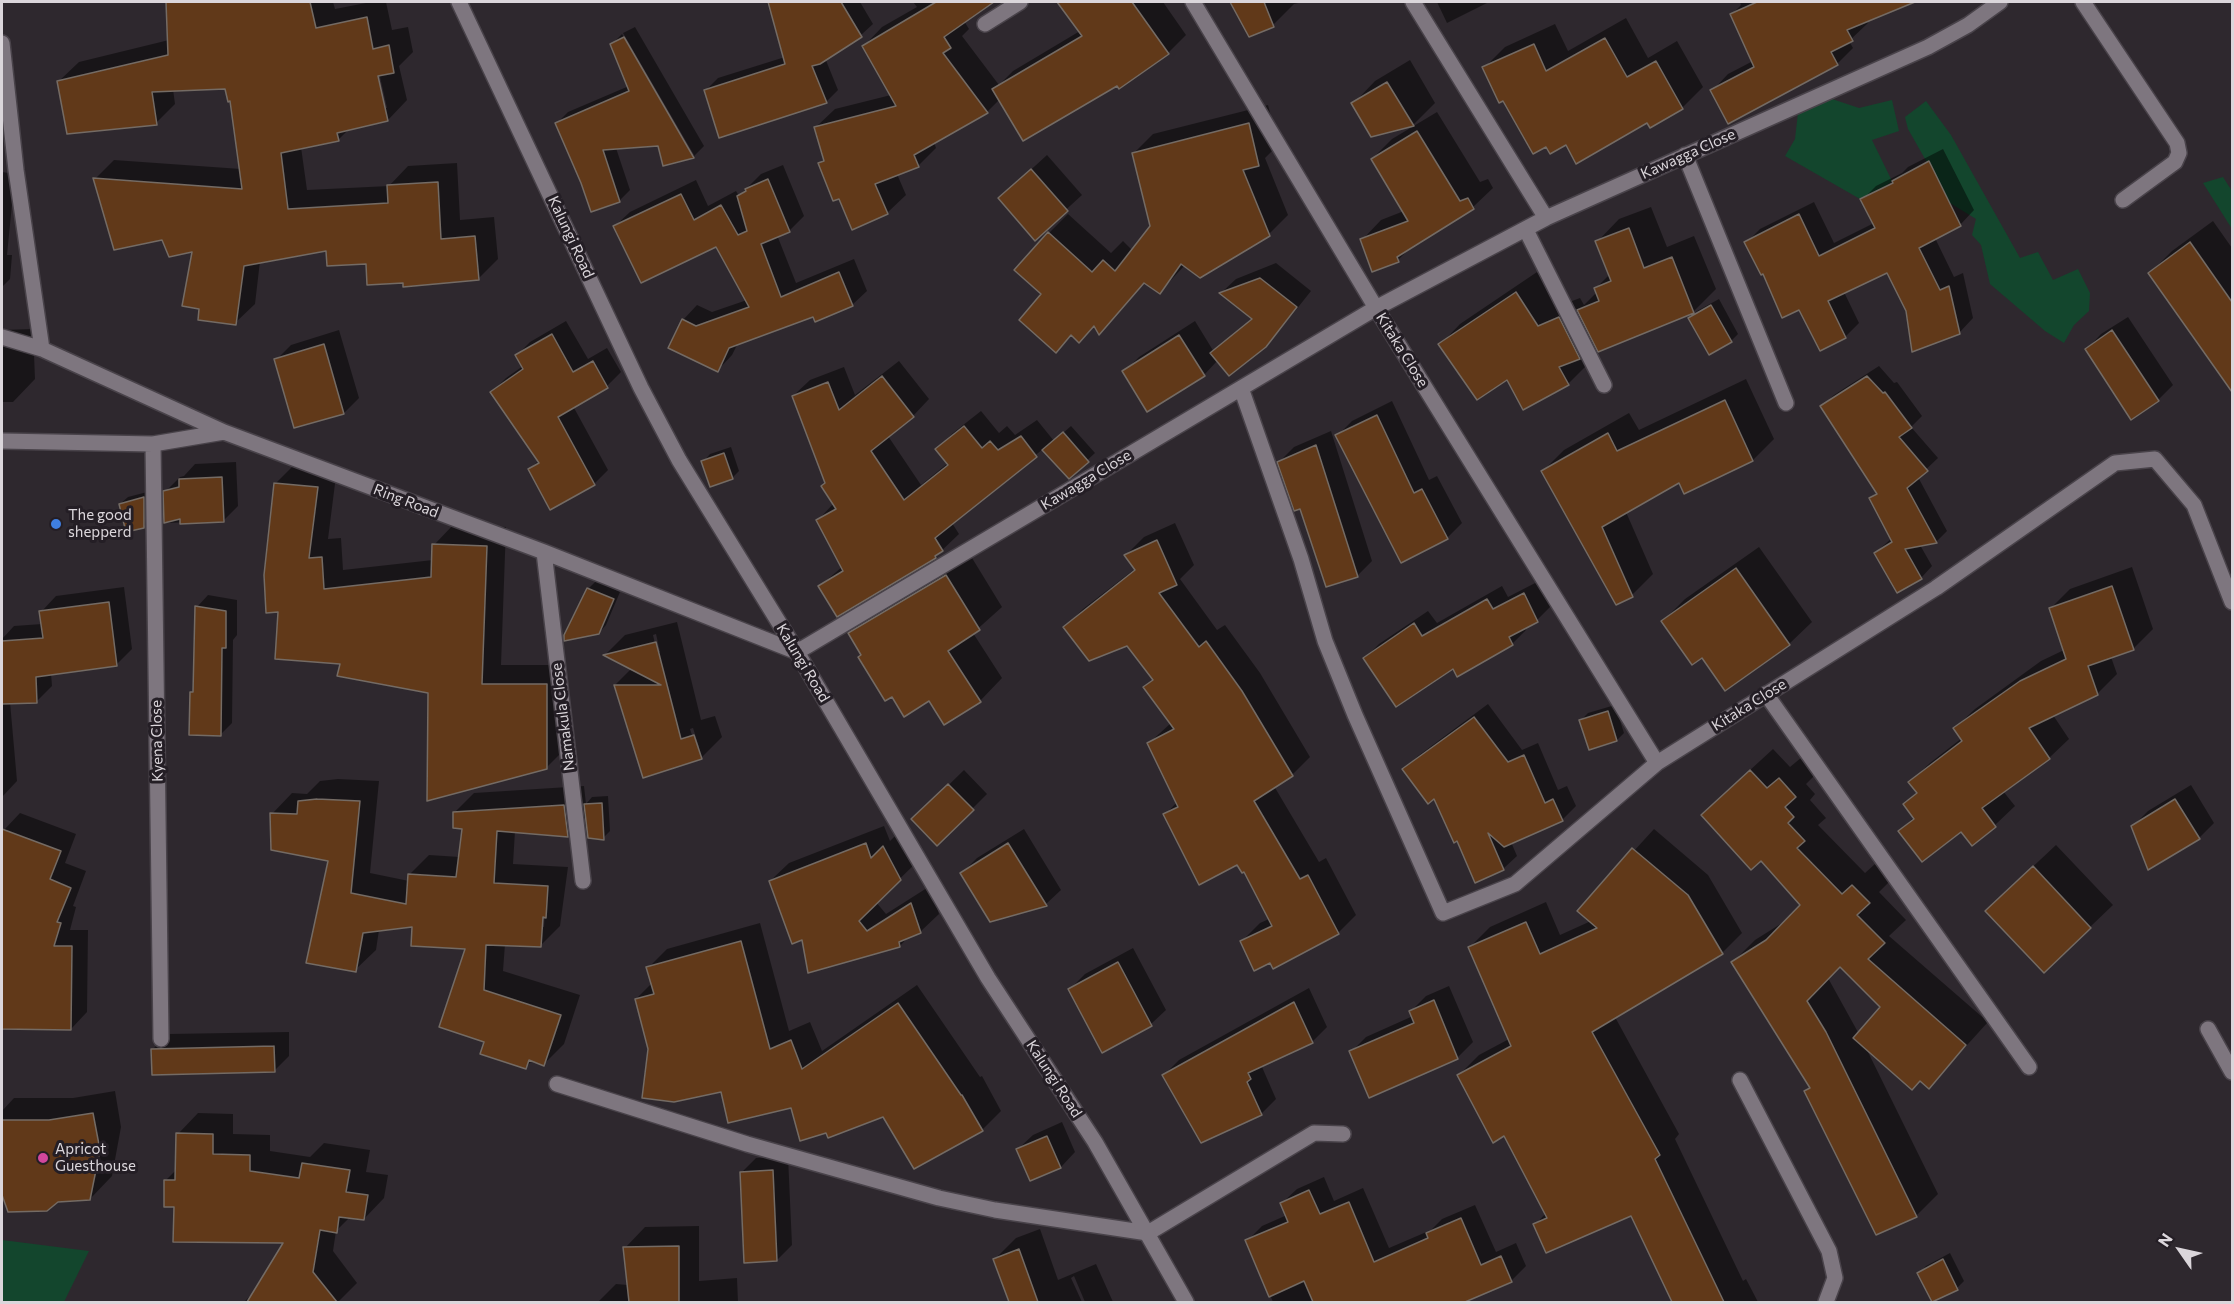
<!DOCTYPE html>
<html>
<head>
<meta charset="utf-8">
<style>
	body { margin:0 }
	#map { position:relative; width:2234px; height:1304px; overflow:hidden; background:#2e282e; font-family:Commissioner,sans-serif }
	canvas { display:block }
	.frame { position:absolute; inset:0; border:3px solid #dbd6db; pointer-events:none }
	.north { position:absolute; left:2150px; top:1220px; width:60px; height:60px; -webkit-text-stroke:4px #241e25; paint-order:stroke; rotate:304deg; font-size:16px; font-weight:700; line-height:24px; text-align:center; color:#dbd6db }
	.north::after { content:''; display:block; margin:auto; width:21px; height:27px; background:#dbd6db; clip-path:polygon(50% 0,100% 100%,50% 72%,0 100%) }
</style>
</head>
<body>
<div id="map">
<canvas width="2234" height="1304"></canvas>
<div class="frame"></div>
<div class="north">N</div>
</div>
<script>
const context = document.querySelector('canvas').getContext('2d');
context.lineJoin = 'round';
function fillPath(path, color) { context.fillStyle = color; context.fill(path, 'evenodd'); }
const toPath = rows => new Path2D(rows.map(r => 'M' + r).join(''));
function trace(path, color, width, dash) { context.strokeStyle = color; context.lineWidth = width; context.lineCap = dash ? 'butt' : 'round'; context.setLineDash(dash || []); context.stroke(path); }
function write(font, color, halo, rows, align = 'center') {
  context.font = font + ' Commissioner,sans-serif'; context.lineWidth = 6; context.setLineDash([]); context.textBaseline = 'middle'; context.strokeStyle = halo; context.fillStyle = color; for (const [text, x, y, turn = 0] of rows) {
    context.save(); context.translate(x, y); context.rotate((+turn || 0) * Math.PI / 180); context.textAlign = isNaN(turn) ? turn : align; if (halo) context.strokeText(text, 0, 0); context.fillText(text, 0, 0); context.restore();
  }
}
fillPath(toPath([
	[1820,95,1859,108,1892,100,1899,131,1872,140,1892,181,1882,189,1860,199,1785,156,1795,139,1799,104],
	[1926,101,1951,135,2020,258,2038,252,2053,280,2078,269,2090,293,2089,311,2074,325,2064,343,2045,331,1990,284,1981,245,1972,235,1976,219,1950,203,1908,129,1905,117],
	[2223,177,2232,191,2232,229,2203,183],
	[2,1240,89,1251,64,1302,2,1302]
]), '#13462d');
fillPath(toPath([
	[168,2,333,2,335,9,371,2,386,2,392,30,408,27,413,52,399,66,407,100,388,120,349,129,338,140,301,147,307,190,389,186,408,166,457,163,460,220,494,217,498,259,478,279,404,282,368,262,328,250,260,261,255,304,235,323,201,308,194,250,163,239,95,179,114,160,241,169,231,99,227,87,173,89,175,104,156,123,59,81,79,62,169,40],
	[378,68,387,108,384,108,375,69],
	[767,2,860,2,873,24,861,35,825,58,838,90,826,102,706,90,718,78,785,57,773,12,770,13],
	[913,2,988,2,964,21,969,29,962,36,999,85,1013,71,1080,31,1059,2,1163,2,1186,35,1168,53,1117,84,1000,99,987,112,934,142,936,148,918,166,897,174,906,195,887,213,840,197,820,163,825,158,816,127,835,109,891,95,864,46,882,27,917,7],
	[1231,2,1303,2,1294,4,1273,25,1249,35],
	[1437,2,1489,2,1447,23],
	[1740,2,1876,2,1878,6,1866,19,1868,23,1849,41,1853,48,1837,64,1712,91,1728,74,1753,61,1732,14,1741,5],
	[1626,18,1648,58,1677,41,1703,87,1682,108,1647,121,1566,143,1484,68,1505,47,1555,24,1568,51],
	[635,27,704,146,693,157,664,164,659,145,616,148,630,190,619,201,583,182,557,123,568,112,629,86,612,44,622,34,691,156,694,155,623,33],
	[1410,60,1435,103,1413,125,1353,104,1375,81],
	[1268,105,1278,145,1265,158,1288,215,1269,234,1185,265,1160,292,1145,282,1099,332,1095,325,1072,334,1056,351,1043,294,1049,233,1068,214,1111,253,1123,241,1133,251,1152,227,1134,153,1153,134],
	[1437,112,1480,182,1488,179,1493,188,1473,207,1413,245,1398,260,1362,240,1381,220,1404,211,1372,159,1392,139],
	[1943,149,1974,210,1960,225,1935,238,1954,277,1963,273,1973,318,1959,333,1907,311,1887,271,1844,292,1859,323,1845,337,1800,308,1764,272,1746,243,1760,229,1814,202,1834,243,1874,223,1862,200,1876,186,1902,173,1908,167],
	[1047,155,1082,195,1035,238,1000,198],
	[783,165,804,216,789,231,777,235,796,283,854,259,867,291,852,305,813,315,738,343,732,355,718,370,683,320,697,305,712,312,747,300,717,245,615,226,630,212,696,180,708,206,736,191,739,196,761,174],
	[2,172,15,174,7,255,12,255,10,279,2,287],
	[1651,207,1667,247,1694,236,1716,289,1693,312,1595,342,1583,353,1589,363,1568,384,1508,378,1440,345,1460,324,1537,272,1559,306,1580,298,1584,305,1597,292,1596,288,1610,274,1597,242,1619,219],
	[2213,221,2232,248,2232,382,2229,385,2150,273,2172,251],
	[1276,263,1311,291,1280,330,1265,345,1218,360,1204,375,1124,372,1139,357,1195,321,1214,352,1253,318,1221,293,1236,279],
	[1719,299,1738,334,1731,341,1690,318,1697,311],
	[2128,317,2173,385,2158,400,2087,349,2101,334],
	[566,321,588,359,607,348,621,372,607,386,573,406,608,470,594,484,530,469,539,460,492,392,506,378,523,366,516,356,530,342],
	[33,329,35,379,13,402,2,402,2,330],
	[339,330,359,398,344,413,295,427,276,360,291,345],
	[899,361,929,399,913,416,888,436,921,485,948,463,937,449,953,433,981,411,999,433,1007,426,1015,435,1037,420,1054,441,1071,426,1095,453,1069,477,1043,449,952,523,959,534,935,557,820,586,843,566,818,520,834,503,793,396,810,380,844,367,855,395],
	[1879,366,1894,383,1897,382,1922,416,1911,427,1938,458,1918,477,1947,531,1936,542,1920,545,1932,566,1921,578,1875,553,1892,538,1871,498,1877,492,1822,406,1834,395],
	[1746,379,1774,439,1753,460,1684,492,1679,481,1626,512,1653,574,1632,595,1543,471,1564,450,1629,413,1639,430],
	[1392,401,1429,480,1437,476,1462,523,1447,538,1337,436,1352,421],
	[1331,431,1372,561,1357,576,1279,462,1294,447],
	[731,447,739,471,732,478,703,462,710,454],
	[236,462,238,506,223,521,165,523,165,492,180,477,184,476,195,464],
	[295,464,337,468,328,539,341,538,343,570,433,560,434,545,453,525,506,527,501,665,566,665,566,748,546,768,429,692,342,662,280,610,276,483],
	[151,491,151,519,144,526,120,504,128,497],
	[1175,523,1194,565,1180,579,1217,630,1225,625,1260,673,1310,757,1292,775,1274,786,1319,862,1326,858,1356,915,1338,933,1270,961,1242,941,1260,923,1269,919,1244,870,1238,863,1165,815,1177,802,1149,743,1171,723,1145,688,1154,679,1128,644,1065,627,1083,609,1136,568,1126,555,1144,537],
	[1759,547,1812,622,1789,644,1726,689,1703,655,1663,621,1685,599],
	[969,553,1002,607,973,633,1002,678,980,701,892,695,850,633,872,611],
	[2132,567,2153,629,2133,649,2111,657,2117,674,2097,694,2053,715,2069,739,2049,758,2003,791,2015,806,1995,825,1972,844,1961,830,1900,831,1914,817,1905,804,1917,792,1910,782,1930,763,1962,738,1955,728,1975,709,2041,661,2064,650,2050,609,2070,589],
	[596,581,620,592,606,625,599,633,565,635,589,588],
	[1539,581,1551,606,1537,620,1525,627,1526,630,1512,644,1458,675,1453,666,1365,658,1379,644,1428,611,1437,623,1502,586,1508,597],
	[124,587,132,649,116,665,51,673,52,686,36,702,10,702,17,781,2,797,2,639,14,626,42,624,41,612,56,596],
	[208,595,237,600,237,635,233,640,232,723,221,734,191,693,195,690,197,607],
	[677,622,701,720,715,716,722,737,701,758,644,776,615,685,632,668,605,655,625,635],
	[656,634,660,652,657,652,653,635],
	[693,728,699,747,696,747,690,729],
	[1488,704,1522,750,1538,743,1558,790,1567,786,1576,806,1562,820,1511,842,1517,856,1503,869,1458,839,1435,797,1404,770,1418,756],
	[1615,705,1624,733,1617,740,1581,720,1588,713],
	[1773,749,1790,767,1802,757,1817,773,1806,784,1815,794,1810,800,1826,818,1818,825,1865,873,1875,864,1891,880,1879,892,1906,920,1889,936,1988,1022,1929,1087,1921,1080,1866,1048,1938,1194,1916,1216,1806,1091,1811,1087,1733,962,1755,940,1790,918,1802,905,1725,793],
	[1840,965,1882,1007,1859,1034,1828,978],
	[964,770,987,794,937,844,914,819],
	[338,779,379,781,370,873,409,881,409,875,429,855,460,857,463,827,454,813,474,793,584,786,586,804,592,797,608,796,610,831,603,838,587,816,567,835,515,831,513,864,568,867,560,926,540,946,505,944,503,971,580,995,564,1044,544,1064,533,1060,526,1067,486,1041,467,948,414,925,379,930,376,950,355,970,330,860,272,814,292,793,307,794,320,781],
	[542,910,545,910,544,927,541,927],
	[2191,785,2214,823,2199,838,2133,826,2148,811],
	[20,813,76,834,65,863,86,871,73,906,76,907,70,930,88,930,87,1012,71,1029,2,1028,2,935,14,885,2,881,2,837,4,830],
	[884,826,890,841,902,829,919,860,876,902,886,914,930,886,939,914,920,932,909,936,900,946,803,938,770,881,789,863],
	[1024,829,1061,890,1046,904,991,920,962,873,977,858],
	[1654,829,1708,875,1742,933,1722,953,1615,1017,1679,1134,1675,1139,1743,1281,1746,1279,1758,1302,1674,1302,1632,1215,1535,1225,1546,1213,1505,1134,1459,1075,1479,1055,1509,1039,1470,947,1490,927,1546,902,1560,935,1591,921,1579,911],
	[2056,845,2113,905,2044,971,2009,889],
	[760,923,789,1031,810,1022,822,1051,917,985,980,1077,982,1076,1001,1111,982,1130,883,1115,827,1131,792,1106,723,1090,650,1049,636,999,652,983,648,968,667,949],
	[1133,948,1166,1010,1151,1024,1102,1051,1070,989,1085,974],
	[1449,986,1473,1042,1458,1057,1370,1096,1351,1052,1366,1037,1413,1016,1411,1011,1426,996],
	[1309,988,1327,1027,1312,1042,1266,1063,1262,1067,1276,1099,1261,1114,1164,1075,1179,1060],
	[289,1032,289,1056,274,1071,153,1049,168,1034],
	[115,1091,121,1127,112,1176,90,1199,57,1200,9,1211,2,1191,2,1111,14,1098,73,1098],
	[198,1113,233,1114,233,1134,270,1135,270,1151,310,1157,324,1143,370,1150,366,1172,388,1175,384,1198,364,1219,350,1217,336,1231,333,1251,357,1283,338,1302,244,1302,256,1290,285,1242,175,1205,165,1181,177,1169,178,1134],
	[1062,1122,1075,1152,1061,1167,1031,1180,1018,1149,1033,1135],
	[788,1156,792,1245,777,1260,741,1173,756,1158],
	[1324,1177,1334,1201,1363,1188,1389,1248,1431,1230,1442,1219,1475,1205,1496,1252,1516,1243,1526,1266,1511,1281,1475,1297,1469,1302,1273,1302,1247,1241,1262,1226,1287,1215,1282,1203,1297,1189],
	[699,1226,699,1281,737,1278,738,1302,598,1302,616,1284,628,1285,625,1248,645,1227],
	[1040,1229,1058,1280,1096,1264,1113,1302,1085,1302,1074,1276,1071,1278,1082,1302,1012,1302,995,1259,1016,1238],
	[1950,1253,1964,1281,1957,1288,1933,1301,1919,1273,1926,1266]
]), '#0007');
const building = toPath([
	[166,2,310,2,316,28,367,17,373,49,389,45,394,73,378,76,388,121,337,133,339,141,281,153,288,209,388,203,387,185,438,182,441,239,475,236,479,280,403,287,403,283,367,285,366,264,327,266,326,251,244,266,236,325,198,320,199,309,182,306,192,252,169,257,162,240,114,250,93,178,242,189,230,101,228,102,225,89,152,92,157,125,67,134,57,81,168,55,166,2],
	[768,2,841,2,862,37,820,64,812,66,827,103,719,138,704,90,785,64,768,2],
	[936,2,994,2,944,37,951,48,943,53,988,113,914,155,919,167,875,184,888,214,852,230,839,199,833,201,818,163,824,161,814,127,896,106,862,46,936,2],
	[1057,2,1132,2,1169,54,1119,89,1117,86,1023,141,992,89,1082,36,1057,2],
	[1230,2,1264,2,1274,27,1249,37,1230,2],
	[1757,2,1915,2,1847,30,1853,41,1831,52,1838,65,1728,124,1710,90,1754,67,1730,14,1757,2],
	[624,37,694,158,663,166,658,146,603,150,620,202,591,212,581,183,555,123,629,91,610,44,624,37],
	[1605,38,1627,77,1656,61,1683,109,1650,128,1647,123,1576,164,1566,145,1550,154,1546,147,1533,154,1503,101,1499,103,1482,67,1534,44,1546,71,1605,38],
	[1387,82,1414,126,1371,137,1351,103,1387,82],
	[1249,123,1259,166,1243,170,1270,236,1200,278,1181,264,1160,294,1144,283,1099,335,1094,326,1079,343,1071,335,1056,353,1019,320,1041,294,1014,270,1048,232,1092,272,1103,260,1115,271,1150,226,1132,153,1249,123],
	[1417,131,1460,201,1468,198,1474,209,1397,257,1399,262,1372,272,1360,239,1408,221,1371,159,1417,131],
	[1929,161,1961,226,1919,248,1940,290,1949,286,1960,334,1912,352,1906,311,1887,273,1828,301,1846,338,1820,351,1799,310,1782,318,1763,274,1761,275,1744,242,1799,214,1819,256,1875,228,1860,199,1893,183,1892,181,1929,161],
	[1031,169,1068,211,1035,241,998,198,1031,169],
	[768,179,790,232,761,244,781,297,839,272,853,306,815,322,813,317,729,348,718,372,668,348,682,319,696,326,749,307,716,247,641,283,613,226,681,194,694,220,721,205,738,235,747,231,737,196,746,191,745,189,768,179],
	[1629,228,1644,268,1672,257,1694,313,1598,352,1577,310,1599,301,1594,288,1611,281,1595,241,1629,228],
	[2190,242,2232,302,2232,392,2148,273,2190,242],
	[1260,278,1297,307,1266,347,1229,376,1210,353,1252,319,1219,293,1260,278],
	[1516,292,1538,326,1559,317,1580,359,1559,367,1569,385,1523,410,1507,380,1477,400,1438,344,1516,292],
	[1711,305,1732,342,1709,355,1688,318,1711,305],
	[2112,330,2159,401,2131,420,2085,349,2112,330],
	[552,334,573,372,593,361,608,388,558,417,595,485,550,510,528,469,539,463,490,392,523,369,515,355,552,334],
	[1179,335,1205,376,1147,412,1122,371,1179,335],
	[324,344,344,414,294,428,274,359,324,344],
	[882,376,914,417,871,451,904,500,948,465,935,449,964,426,982,448,990,441,998,450,1021,436,1037,457,935,538,943,551,935,556,936,558,837,617,818,586,843,571,816,520,836,509,821,486,825,483,792,396,828,382,839,410,882,376],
	[1867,376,1883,393,1885,392,1912,428,1899,437,1928,471,1907,488,1937,543,1905,549,1922,579,1897,593,1874,553,1892,542,1869,498,1877,494,1820,406,1867,376],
	[1725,400,1753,461,1684,494,1679,483,1602,527,1633,597,1616,605,1541,471,1608,433,1617,451,1725,400],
	[1377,415,1414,493,1422,489,1448,539,1401,563,1335,435,1377,415],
	[1063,432,1089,462,1069,479,1042,450,1063,432],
	[1316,445,1358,577,1326,587,1300,509,1294,511,1277,462,1316,445],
	[724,453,733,479,710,487,701,461,724,453],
	[222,477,224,522,180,524,180,519,164,523,163,491,179,487,179,479,222,477],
	[274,483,318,487,309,558,322,557,324,589,431,577,432,544,487,546,482,684,547,684,547,769,427,801,428,693,337,676,340,664,275,659,278,612,266,613,264,575,274,483],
	[144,497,144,528,126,532,119,504,144,497],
	[1157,540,1177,585,1159,593,1199,647,1206,641,1242,691,1293,776,1254,801,1300,879,1308,875,1339,934,1273,969,1270,963,1254,971,1240,941,1272,926,1244,872,1242,873,1237,865,1199,885,1163,814,1178,807,1147,743,1174,729,1143,687,1153,680,1127,646,1089,661,1063,627,1135,570,1124,555,1157,540],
	[1736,568,1790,645,1725,691,1702,658,1692,665,1661,621,1736,568],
	[946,575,980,630,948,651,981,702,944,725,929,701,904,717,892,697,885,701,858,657,861,655,848,633,946,575],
	[2112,586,2134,650,2088,666,2098,695,2029,728,2050,759,1982,808,1996,827,1972,846,1961,832,1922,862,1898,831,1914,819,1903,804,1917,793,1908,782,1962,741,1953,728,2020,681,2066,659,2049,608,2112,586],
	[587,588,614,599,599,634,564,641,564,635,587,588],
	[1524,593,1538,622,1509,637,1513,645,1457,677,1453,669,1396,707,1363,658,1414,623,1422,636,1487,599,1493,609,1524,593],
	[109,602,117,666,36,677,37,703,2,704,2,641,43,638,39,611,109,602],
	[195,606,226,611,226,648,222,648,221,736,189,735,190,692,193,692,195,606],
	[656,642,681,739,694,735,702,759,643,778,614,685,661,685,603,655,656,642],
	[1608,711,1617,741,1589,750,1579,720,1608,711],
	[1474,717,1508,762,1524,755,1545,803,1553,799,1563,821,1504,847,1488,833,1504,870,1475,883,1457,841,1454,843,1434,799,1428,804,1402,769,1474,717],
	[1750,770,1767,788,1779,778,1796,797,1785,807,1794,817,1788,823,1805,841,1797,848,1842,894,1852,885,1870,903,1857,915,1885,943,1868,959,1966,1045,1929,1089,1920,1081,1912,1090,1853,1038,1880,1007,1840,967,1807,1001,1826,1032,1917,1217,1876,1235,1804,1091,1810,1088,1731,962,1766,940,1800,905,1761,861,1751,870,1701,815,1750,770],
	[948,784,974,810,937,846,911,819,948,784],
	[317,799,360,801,351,893,406,904,408,874,456,877,462,829,453,828,453,812,564,805,568,837,497,831,494,883,548,886,546,918,543,917,541,947,486,945,484,990,561,1015,544,1066,529,1060,526,1069,480,1054,484,1042,439,1027,465,949,411,946,412,927,363,933,356,972,306,963,328,861,271,850,270,813,297,814,298,801,317,799],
	[2175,799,2200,839,2148,870,2131,826,2175,799],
	[602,803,604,840,588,838,584,804,602,803],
	[2,829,61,851,50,879,71,888,57,922,61,923,54,946,72,946,71,1030,2,1029,2,829],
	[866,843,871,858,883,846,901,880,859,921,867,931,911,903,921,933,899,942,900,947,808,973,802,940,792,944,769,881,866,843],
	[1008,843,1047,906,990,922,960,873,1008,843],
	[1632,848,1688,895,1723,954,1592,1032,1660,1155,1655,1159,1724,1302,1672,1302,1631,1216,1546,1253,1533,1224,1547,1218,1504,1136,1493,1143,1457,1075,1511,1046,1468,947,1526,922,1540,954,1597,928,1577,911,1632,848],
	[2033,866,2091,928,2044,973,1985,911,2033,866],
	[741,941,770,1049,791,1040,802,1069,898,1003,961,1095,962,1095,983,1131,914,1169,883,1117,828,1138,826,1133,800,1141,791,1108,728,1123,721,1092,674,1102,642,1098,648,1049,635,999,654,994,646,967,741,941],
	[1118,962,1152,1026,1102,1053,1068,989,1118,962],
	[1434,1000,1458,1059,1369,1098,1349,1051,1414,1023,1409,1011,1434,1000],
	[1294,1002,1313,1043,1248,1073,1251,1079,1247,1082,1262,1115,1201,1143,1162,1075,1294,1002],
	[274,1046,275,1072,152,1075,151,1049,274,1046],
	[93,1113,100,1150,90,1200,58,1202,47,1211,8,1212,2,1195,2,1120,49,1120,93,1113],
	[176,1133,213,1134,213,1154,250,1155,250,1171,299,1178,302,1163,350,1170,346,1192,368,1195,364,1220,339,1217,337,1233,320,1230,313,1272,337,1302,247,1302,283,1243,173,1242,174,1207,164,1207,164,1180,175,1180,176,1133],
	[1047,1136,1061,1168,1030,1181,1016,1149,1047,1136],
	[773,1170,777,1261,744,1263,740,1172,773,1170],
	[1309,1190,1320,1214,1349,1202,1374,1262,1428,1238,1426,1233,1461,1218,1481,1265,1501,1256,1512,1282,1465,1302,1313,1302,1304,1281,1269,1297,1245,1240,1288,1222,1280,1203,1309,1190],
	[679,1246,679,1302,629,1302,623,1247,679,1246],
	[1019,1249,1038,1302,1009,1302,993,1259,1019,1249],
	[1943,1259,1958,1290,1932,1302,1917,1273,1943,1259]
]);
fillPath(building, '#613919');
trace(building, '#746b64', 1.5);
const lane = toPath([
	[2208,1029,2232,1072],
	[1740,1080,1829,1251,1835,1278,1826,1302]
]);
const street = toPath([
	[1193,2,1376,308,1657,763],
	[1413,2,1546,218],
	[2083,2,2177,143,2179,153,2175,162,2123,200],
	[985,24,1020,2],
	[2,43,16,170,42,349],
	[1685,155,1786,403],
	[1526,230,1604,385],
	[2,337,42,349,224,432],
	[1241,388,1301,559,1325,641,1355,715,1443,913,1515,884,1657,763,1936,588,2115,463,2155,459,2194,505,2232,602],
	[2,441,153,444,224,432,544,552,797,652,1376,308,1546,218,1928,47,1968,25,2000,2],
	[153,444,161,1039],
	[544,552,583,881],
	[1766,694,2029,1067],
	[557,1084,747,1144,939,1198,995,1210,1148,1233,1314,1133,1343,1134]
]);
const secondary = toPath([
	[459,2,641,388,679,460,797,652,988,978,1095,1142,1186,1302]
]);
trace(lane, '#49434a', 18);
trace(street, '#49434a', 18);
trace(secondary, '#49434a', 18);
trace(lane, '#7e767f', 15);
trace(street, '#7e767f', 15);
trace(secondary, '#7e767f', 15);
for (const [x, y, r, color] of [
	[56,524,6,"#3f7fe0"],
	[43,1158,6,"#d1479c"]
]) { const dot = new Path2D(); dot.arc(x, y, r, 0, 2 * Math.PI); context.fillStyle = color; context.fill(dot); trace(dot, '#241e25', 2); }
write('15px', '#dbd6db', '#241e25', [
	["Kawagga Close",1688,154,-24],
	["Kalungi Road",571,237,65],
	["Kitaka Close",1402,350,58],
	["Kawagga Close",1086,480,-31],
	["Ring Road",406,501,21],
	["Kalungi Road",803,663,59],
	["Kitaka Close",1749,705,-32],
	["Namakula Close",563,717,-97],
	["Kyena Close",157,741,-91],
	["Kalungi Road",1054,1079,57]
]);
write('15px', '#dbd6db', '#241e25', [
	["The good",68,515],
	["shepperd",68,532],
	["Apricot",55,1149],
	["Guesthouse",55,1166]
], 'left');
</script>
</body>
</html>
